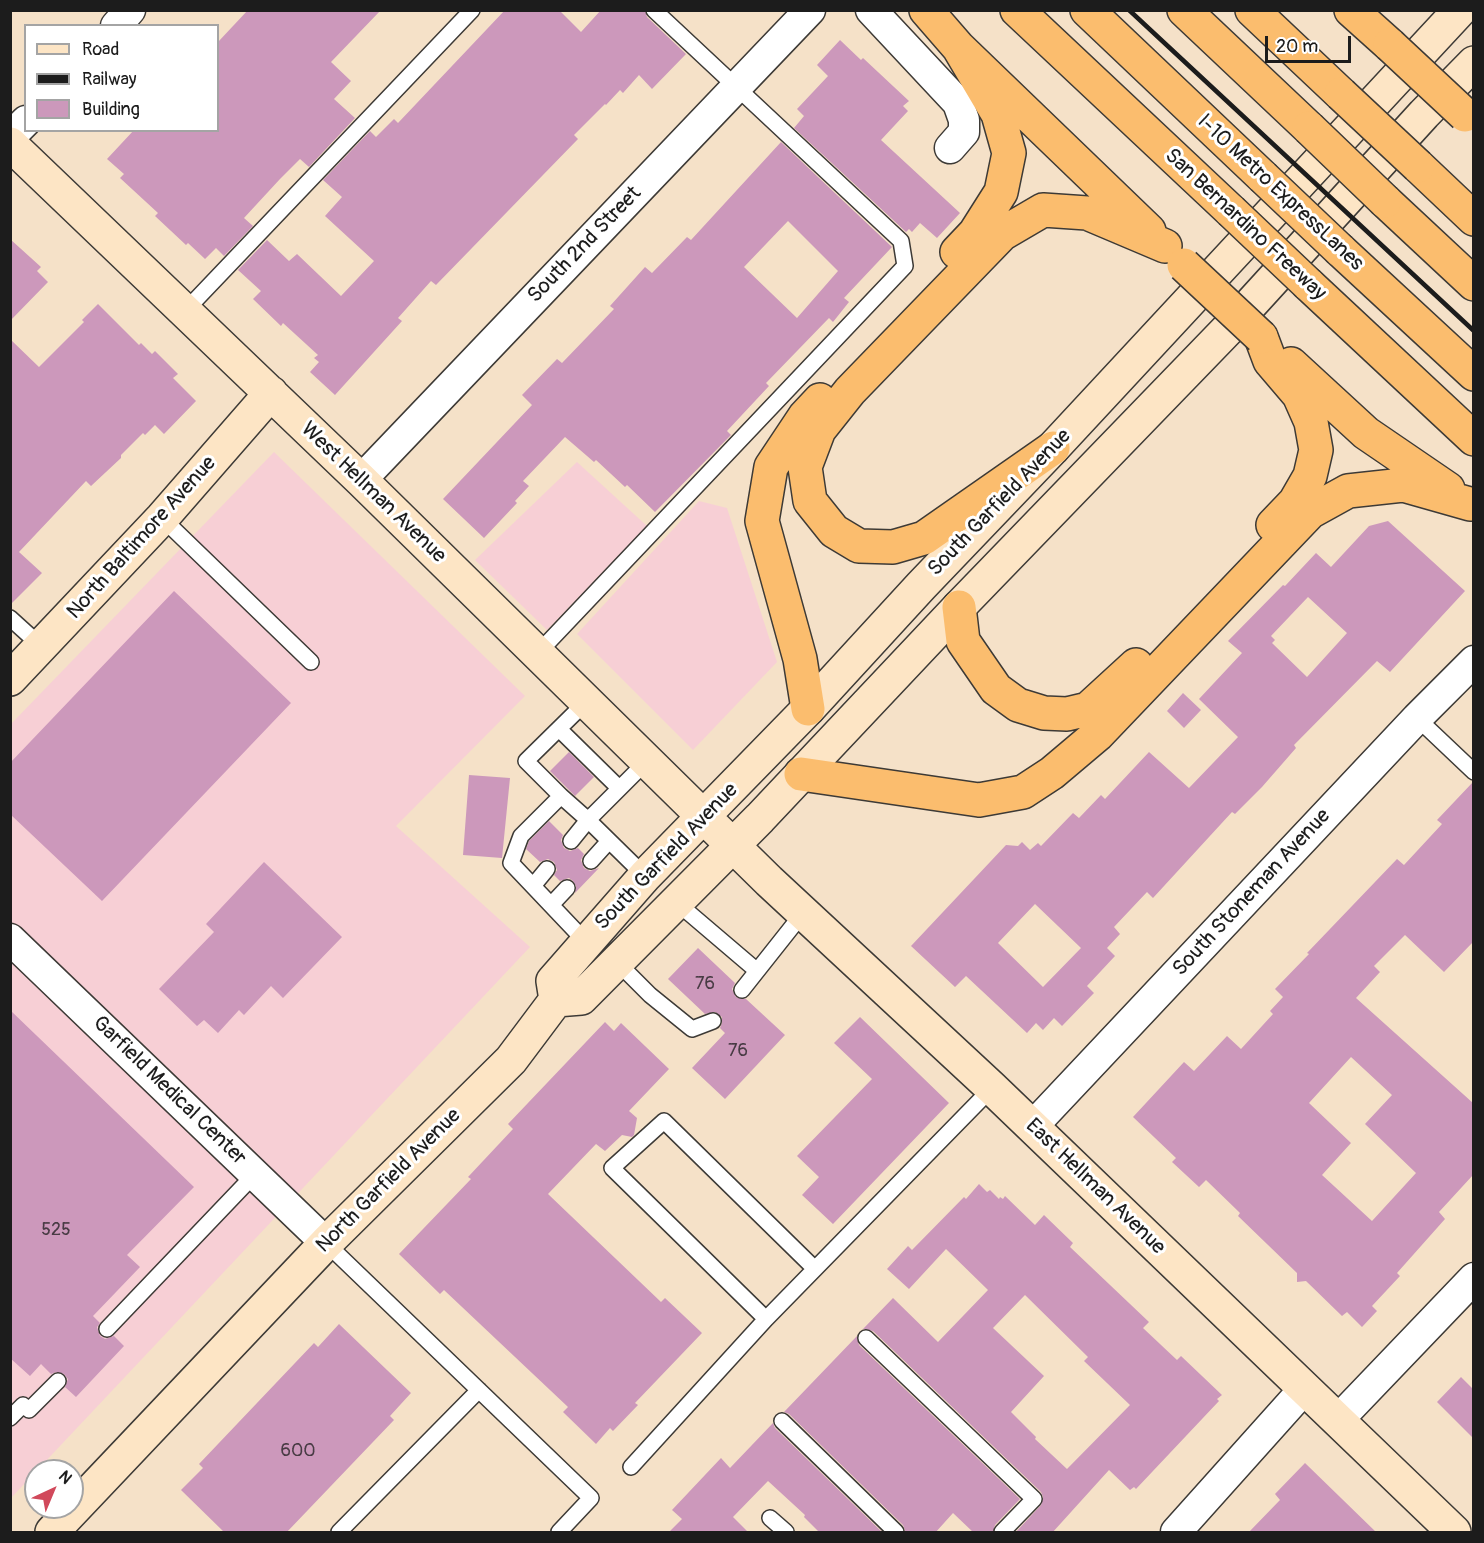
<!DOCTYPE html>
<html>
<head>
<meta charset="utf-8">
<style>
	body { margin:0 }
	#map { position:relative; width:1484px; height:1543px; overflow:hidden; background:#f5e1c8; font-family:Pangolin,sans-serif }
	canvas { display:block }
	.frame { position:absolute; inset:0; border:12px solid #1c1c1c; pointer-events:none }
	.legend { position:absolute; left:24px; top:24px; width:195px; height:108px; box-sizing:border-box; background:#fff; border:2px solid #a4a4a4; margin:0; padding:8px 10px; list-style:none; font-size:18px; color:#1c1c1c }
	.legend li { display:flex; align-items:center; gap:12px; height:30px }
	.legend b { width:30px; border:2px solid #a4a4a4 }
	.north { position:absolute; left:24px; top:1459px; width:60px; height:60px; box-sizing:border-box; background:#fff; border:2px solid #a4a4a4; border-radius:50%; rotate:44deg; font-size:16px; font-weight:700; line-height:24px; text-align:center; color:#1c1c1c }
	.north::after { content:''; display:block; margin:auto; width:21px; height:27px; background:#d1495b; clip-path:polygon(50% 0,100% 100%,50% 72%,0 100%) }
	.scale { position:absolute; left:1265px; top:36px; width:86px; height:27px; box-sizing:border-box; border:3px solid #1c1c1c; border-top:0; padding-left:8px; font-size:18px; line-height:21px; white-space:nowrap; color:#1c1c1c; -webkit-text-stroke:4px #fff; paint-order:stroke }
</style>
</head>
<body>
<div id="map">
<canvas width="1484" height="1543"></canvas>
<div class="frame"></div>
<ul class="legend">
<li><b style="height:8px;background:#fde5c5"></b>Road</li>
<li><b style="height:8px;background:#1c1c1c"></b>Railway</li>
<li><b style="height:16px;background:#cc98bb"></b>Building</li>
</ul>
<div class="north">N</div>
<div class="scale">20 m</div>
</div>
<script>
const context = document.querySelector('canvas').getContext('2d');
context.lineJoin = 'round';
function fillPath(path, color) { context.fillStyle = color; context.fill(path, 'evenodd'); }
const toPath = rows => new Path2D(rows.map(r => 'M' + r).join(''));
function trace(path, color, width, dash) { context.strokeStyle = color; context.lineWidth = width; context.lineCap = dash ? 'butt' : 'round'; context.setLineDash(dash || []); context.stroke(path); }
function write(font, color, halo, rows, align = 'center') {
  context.font = font + ' Pangolin,sans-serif'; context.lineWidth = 6; context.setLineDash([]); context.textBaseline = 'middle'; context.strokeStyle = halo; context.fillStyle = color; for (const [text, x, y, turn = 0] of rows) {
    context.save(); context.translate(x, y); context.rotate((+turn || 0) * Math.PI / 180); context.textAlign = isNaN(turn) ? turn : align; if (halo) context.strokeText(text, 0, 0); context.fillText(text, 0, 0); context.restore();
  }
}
fillPath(toPath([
	[274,452,525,696,396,826,530,947,11,1498,11,724],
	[577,462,647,526,547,630,475,560],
	[699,501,727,508,777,662,693,750,577,634]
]), '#f7cfd5');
fillPath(toPath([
	[248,10,381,10,331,62,351,81,334,99,355,118,309,167,300,159,280,179,244,218,253,226,224,256,216,248,205,259,188,243,186,245,155,216,158,213,120,178,124,174,107,159,134,130,218,130,218,42],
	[505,10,559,10,581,32,601,10,645,10,647,17,686,54,652,89,639,75,623,93,620,90,606,105,605,104,574,135,578,139,436,285,431,281,398,318,402,321,335,395,310,372,319,362,314,358,318,355,283,323,281,326,253,299,261,291,238,270,267,240,289,261,297,254,341,296,374,261,325,216,342,197,323,180,370,131,376,137,394,119,398,123],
	[840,40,861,60,863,58,909,101,903,106,908,111,881,140,960,213,937,238,920,223,912,232,909,229,906,232,794,128,804,116,797,109,828,76,817,65],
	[781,142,892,247,844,298,849,302,833,322,829,318,766,383,769,386,727,431,731,435,655,512,627,485,625,487,596,460,594,462,565,437,523,481,529,486,515,501,517,503,484,538,443,499,532,405,522,395,557,359,562,363,614,309,610,306,645,267,652,273,687,237,691,240],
	[788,221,838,271,797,318,744,267],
	[10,239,41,267,37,271,48,282,10,321],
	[98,304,139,345,141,343,152,354,155,351,178,374,173,378,196,401,164,434,155,425,145,435,143,433,121,455,121,458,91,486,86,481,19,552,42,573,10,605,10,339,39,367,84,322,82,320],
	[1388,521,1465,591,1390,672,1377,661,1294,745,1296,748,1262,787,1235,814,1232,812,1153,898,1147,892,1114,927,1120,934,1107,948,1115,956,1087,986,1094,993,1062,1026,1054,1018,1043,1030,1036,1023,1027,1033,966,976,955,987,911,946,1006,845,1018,846,1022,842,1030,850,1038,843,1041,846,1073,813,1079,818,1101,795,1105,799,1149,752,1189,788,1238,737,1199,699,1242,653,1228,641,1283,585,1285,586,1316,553,1331,567,1369,526],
	[1308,597,1347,633,1307,677,1272,643,1275,640,1271,636],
	[1035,904,1081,948,1043,987,998,943],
	[174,591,291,703,102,901,10,814,10,763],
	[1183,693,1201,710,1184,728,1167,711],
	[569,752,594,777,575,796,550,771],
	[469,775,510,778,502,858,463,855],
	[1473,782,1473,942,1444,972,1405,935,1374,966,1380,972,1356,998,1473,1103,1473,1175,1439,1212,1445,1219,1397,1273,1400,1276,1372,1306,1377,1311,1362,1327,1347,1312,1342,1316,1306,1281,1297,1282,1297,1273,1238,1216,1240,1213,1206,1180,1199,1187,1172,1162,1176,1158,1133,1117,1184,1062,1194,1071,1227,1036,1241,1049,1273,1014,1270,1011,1283,997,1275,989,1309,954,1307,953,1397,859,1404,865,1442,824,1437,820],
	[1351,1057,1392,1095,1365,1124,1416,1173,1372,1221,1322,1175,1351,1143,1309,1103],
	[549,821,563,835,561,840,564,848,570,851,578,848,584,854,581,860,584,868,590,871,599,868,575,893,576,886,573,881,569,878,560,881,554,875,557,870,554,862,548,859,540,862,526,849,529,841],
	[264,862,342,937,283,998,271,986,244,1015,239,1010,218,1033,204,1020,197,1026,159,989,214,932,206,924],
	[698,948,735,983,732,989,736,997,746,999,785,1035,725,1099,692,1068,725,1033,720,1028,722,1023,722,1017,715,1012,705,1014,668,979],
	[10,1010,194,1187,127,1255,140,1267,93,1316,100,1323,97,1327,100,1336,105,1339,114,1336,124,1346,76,1397,65,1387,68,1379,64,1374,56,1372,51,1374,41,1364,30,1376,10,1358],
	[860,1017,949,1103,833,1224,802,1195,819,1177,797,1156,872,1079,834,1043],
	[605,1022,614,1031,621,1023,669,1069,629,1111,637,1118,634,1135,632,1137,622,1135,605,1151,596,1144,548,1194,661,1302,665,1298,702,1333,635,1403,638,1405,613,1431,610,1428,596,1444,563,1412,568,1407,444,1290,440,1294,399,1254,471,1179,468,1177,513,1129,508,1124],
	[979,1184,987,1192,990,1190,999,1199,1000,1197,1003,1199,1005,1196,1035,1225,1044,1215,1073,1243,1070,1247,1149,1322,1143,1328,1177,1360,1181,1356,1222,1395,1217,1399,1219,1401,1136,1489,1134,1487,1130,1490,1109,1470,1052,1533,1015,1533,1041,1505,1043,1497,1041,1492,873,1331,863,1329,893,1298,938,1342,988,1290,946,1249,909,1289,887,1269,908,1246,912,1250,964,1197,966,1199],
	[1025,1295,1088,1357,1084,1361,1130,1405,1067,1469,1035,1439,1036,1437,1011,1412,1044,1376,993,1328],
	[339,1324,411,1393,390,1416,394,1420,286,1533,225,1533,181,1490,203,1468,199,1464,314,1343,318,1347],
	[857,1336,859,1345,1020,1499,995,1525,993,1533,974,1533,953,1513,935,1533,906,1533,903,1525,789,1414,784,1412],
	[1461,1377,1473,1389,1473,1438,1437,1402],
	[773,1423,775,1428,883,1533,820,1533,804,1517,805,1515,768,1481,733,1517,749,1533,668,1533,682,1519,672,1510,721,1458,730,1468],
	[1305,1463,1377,1533,1248,1533,1280,1500,1275,1494]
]), '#cc98bb');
const lane = toPath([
	[186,310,472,10],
	[162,518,311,662],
	[10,618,42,647],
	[538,653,905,266,901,241,654,10],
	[587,701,526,761,561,796,588,820,647,761],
	[1417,718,1474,772],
	[559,729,619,788],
	[561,796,521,836,511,863,586,942],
	[571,841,588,820,645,876],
	[591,861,609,841],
	[533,886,547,869],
	[675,901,756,970],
	[551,905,567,888],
	[616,961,650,995,692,1029,713,1021],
	[742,990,803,913],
	[326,1243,591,1498,559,1532],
	[766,1319,612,1168,664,1121,815,1269],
	[107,1329,255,1174],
	[866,1338,1034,1499,1002,1532],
	[29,1410,58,1381],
	[10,1418,23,1405],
	[782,1421,896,1532],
	[631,1467,766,1319,992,1088],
	[770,1518,786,1532],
	[339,1532,479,1390]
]);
const street = toPath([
	[871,10,958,103,964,120,964,132,950,148],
	[116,26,130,10],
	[10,137,26,121],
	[361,480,810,10],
	[10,939,326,1243],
	[1032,1127,1417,718,1474,661],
	[1338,1420,1474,1278],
	[1176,1532,1305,1388]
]);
const secondary = toPath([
	[10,144,361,480,769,881,992,1088,1454,1532],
	[10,679,162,518,271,393],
	[556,1000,553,981,645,876,808,709,921,586,1053,448,1460,10],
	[52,1532,326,1243,511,1060,556,1000,581,998,760,818,959,607,1228,329,1424,114,1474,63]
]);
const highway = toPath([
	[926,10,959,48,1149,231],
	[1017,10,1231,211],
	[1087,10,1263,177],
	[1184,10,1309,128],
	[1252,10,1341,94],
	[1351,10,1390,45],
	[1418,166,1474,219],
	[1385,201,1474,284],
	[1340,250,1474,374],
	[957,252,975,233,1001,192,1009,153,998,114,959,48],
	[1308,284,1474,439],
	[1261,337,1270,361,1299,395,1311,422,1316,450,1310,476,1295,502,1273,525],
	[1291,364,1366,433,1448,489],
	[1053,448,924,538,893,547,859,546,834,531,810,501,805,467,819,430,850,391,1002,234,1043,210,1087,213,1165,246],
	[959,607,963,641,996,689,1018,705,1044,713,1067,714,1088,709,1136,665],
	[808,709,800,659,762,521,771,467,805,416,820,400],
	[801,774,979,800,1023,792,1052,773,1097,735,1310,512,1348,491,1403,485,1470,504]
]);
trace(lane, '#3d3a36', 18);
trace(street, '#3d3a36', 33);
trace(secondary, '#3d3a36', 36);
trace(highway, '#3d3a36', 36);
trace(lane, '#fff', 15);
trace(street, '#fff', 30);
trace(secondary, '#fde5c5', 33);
trace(highway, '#fbbd6e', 33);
trace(toPath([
	[1129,10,1474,331]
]), '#1c1c1c', 4.5);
const highwayBridge = toPath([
	[1390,45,1465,115],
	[1341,94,1418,166],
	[1309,128,1385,201],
	[1263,177,1340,250],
	[1231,211,1308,284],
	[1184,265,1261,337]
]);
trace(highwayBridge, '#3d3a36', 36, []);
trace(highwayBridge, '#fbbd6e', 33);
write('18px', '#483b44', null, [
	["76",705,984],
	["76",738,1051],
	["525",56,1230],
	["600",298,1451]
]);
write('21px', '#1c1c1c', '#fff', [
	["I-10 Metro ExpressLanes",1280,193,43],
	["San Bernardino Freeway",1245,225,43],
	["South 2nd Street",585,245,-46],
	["West Hellman Avenue",373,493,44],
	["South Garfield Avenue",1000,503,-46],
	["North Baltimore Avenue",142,538,-48],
	["South Garfield Avenue",667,857,-46],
	["South Stoneman Avenue",1252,893,-47],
	["Garfield Medical Center",169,1091,44],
	["North Garfield Avenue",389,1181,-45],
	["East Hellman Avenue",1095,1187,44]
]);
</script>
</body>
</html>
